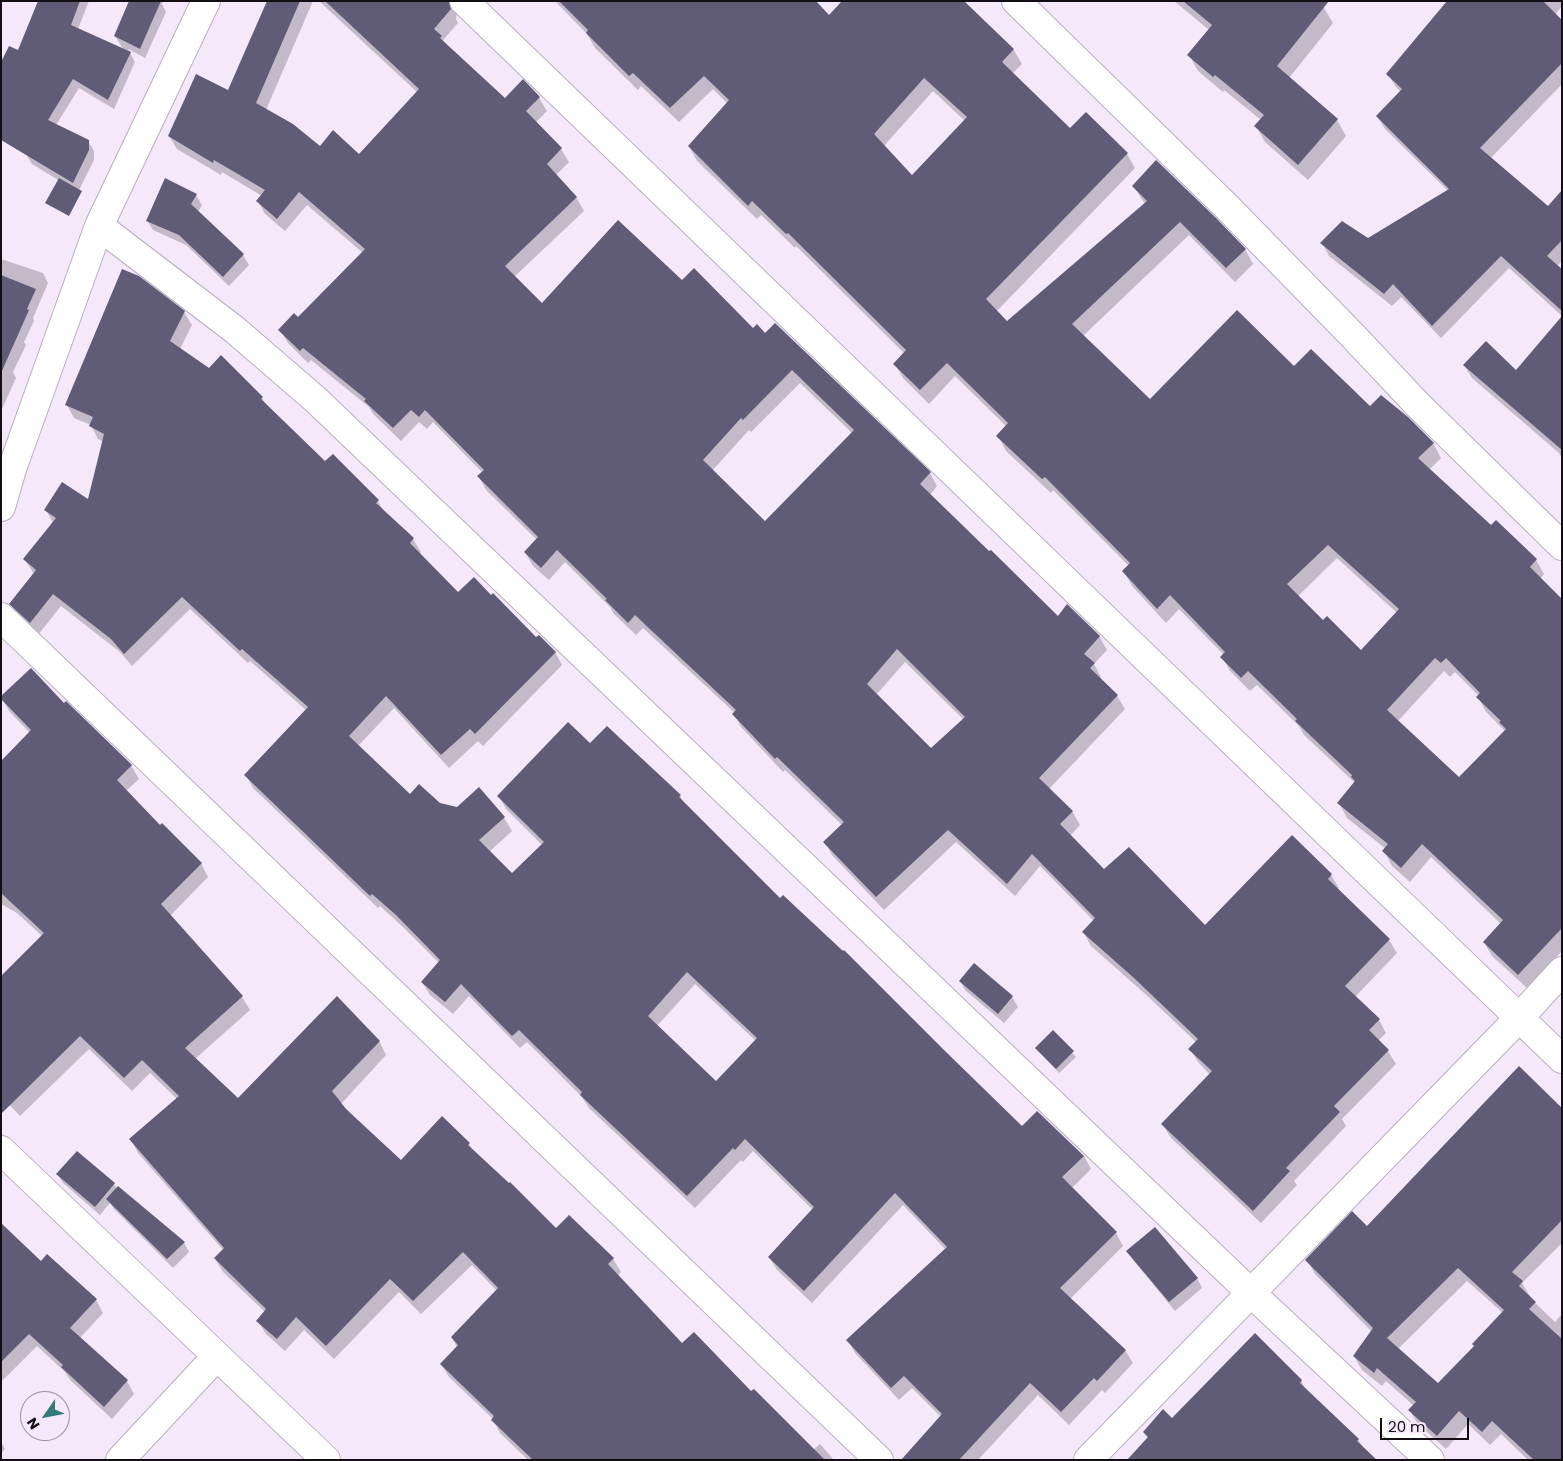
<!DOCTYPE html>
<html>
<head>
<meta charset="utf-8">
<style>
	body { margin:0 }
	#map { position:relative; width:1563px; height:1461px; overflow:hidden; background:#f4e8fa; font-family:Poppins,sans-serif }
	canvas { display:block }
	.frame { position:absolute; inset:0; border:2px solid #120e14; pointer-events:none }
	.north { position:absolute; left:20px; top:1391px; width:50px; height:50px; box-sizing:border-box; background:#f4e8fa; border:1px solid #9a919e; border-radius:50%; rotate:237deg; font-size:14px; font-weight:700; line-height:20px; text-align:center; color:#120e14 }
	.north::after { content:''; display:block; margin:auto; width:18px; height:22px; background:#327b7c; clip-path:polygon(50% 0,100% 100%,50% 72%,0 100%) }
	.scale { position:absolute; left:1380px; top:1418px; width:89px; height:22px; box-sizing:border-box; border:2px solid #120e14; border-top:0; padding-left:6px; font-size:15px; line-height:18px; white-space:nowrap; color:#120e14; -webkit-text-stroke:4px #f4e8fa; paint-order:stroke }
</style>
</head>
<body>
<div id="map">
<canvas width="1563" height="1461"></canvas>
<div class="frame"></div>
<div class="north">N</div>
<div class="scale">20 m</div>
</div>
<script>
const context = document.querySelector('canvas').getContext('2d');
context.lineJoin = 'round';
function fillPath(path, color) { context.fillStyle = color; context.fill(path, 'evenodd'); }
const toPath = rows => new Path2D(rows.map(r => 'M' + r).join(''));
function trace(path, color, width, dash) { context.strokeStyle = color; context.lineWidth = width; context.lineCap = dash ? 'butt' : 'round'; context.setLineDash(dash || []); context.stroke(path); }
fillPath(toPath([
	[39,1,89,1,78,29,123,49,115,36,130,1,163,1,162,4,166,12,145,58,128,49,135,62,114,109,79,88,56,125,88,141,94,151,94,160,78,192,32,164,26,154,19,52],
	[268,1,313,1,266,110,320,148,359,156,418,93,319,1,451,1,457,10,456,19,458,23,443,40,445,44,505,100,539,98,547,111,535,123,561,149,569,162,556,175,576,197,584,211,514,277,542,305,682,282,753,330,765,334,930,473,937,486,930,495,1058,617,1099,636,1107,650,1094,664,1101,677,1100,679,1117,696,1125,709,1049,789,1072,811,1080,825,1070,836,1104,871,1205,927,1292,837,1331,875,1339,888,1337,890,1389,940,1397,953,1355,997,1379,1020,1386,1033,1378,1041,1388,1051,1396,1064,1342,1119,1346,1126,1294,1181,1297,1185,1261,1223,1171,1138,1163,1125,1210,1075,1198,1062,1190,1049,1196,1042,1143,992,1091,946,1084,933,1094,921,1040,866,1015,896,956,842,884,910,832,855,825,842,842,825,785,770,783,772,741,727,734,714,735,713,643,628,636,635,614,614,610,607,565,562,549,580,533,566,525,552,537,540,486,490,479,477,483,473,433,422,427,429,419,422,401,441,373,414,369,407,311,360,308,363,288,343,280,330,299,319,363,253,307,205,285,231,265,214,258,201,262,196,222,172,221,175,177,149,169,136,229,91],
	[800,383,852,433,765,523,712,471,749,430,751,432],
	[905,662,964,720,931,749,876,695],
	[555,1,814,1,829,16,1013,49,1022,64,1012,74,1070,130,1127,154,1135,168,996,312,1007,323,1145,204,1134,187,1245,249,1253,264,1235,282,1189,235,1083,336,1150,401,1294,368,1370,408,1433,443,1441,458,1429,470,1491,527,1536,560,1544,574,1540,579,1562,603,1562,951,1527,988,1492,956,1484,942,1501,924,1431,857,1410,882,1392,866,1384,851,1386,849,1347,818,1339,803,1355,783,1304,735,1299,726,1257,685,1250,691,1230,671,1222,657,1224,655,1179,609,1166,623,1132,586,1124,572,1129,566,1053,490,1051,493,1006,451,998,436,1007,427,955,376,929,404,903,378,895,364,905,354,796,246,795,248,761,215,757,219,697,161,689,146,727,103,713,89,679,122,641,86,638,90,595,48,587,34],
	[933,91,965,121,912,177,883,147],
	[1337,558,1397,613,1361,652,1323,622,1298,596],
	[1444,671,1450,677,1455,672,1479,696,1478,697,1486,712,1506,732,1459,778,1398,721],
	[1174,1,1316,1,1324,8,1333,23,1289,78,1337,120,1346,136,1308,180,1265,142,1256,126,1261,120,1224,90,1223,92,1198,71,1189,55,1209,30],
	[1449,1,1562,1,1562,6,1555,15,1562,21,1562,84,1490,159,1548,208,1562,192,1562,261,1557,266,1562,271,1562,316,1509,268,1441,338,1401,297,1392,306,1329,256,1322,243,1368,239,1448,191,1385,129,1377,116,1401,92,1396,87,1388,74],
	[196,195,202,205,198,212,243,255,249,265,229,286,186,245,153,230,147,220],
	[1,259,43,273,48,283,33,318,34,321,24,342,26,345,13,372,16,378,1,411],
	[184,312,192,325,180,349,209,369,262,398,267,407,325,463,333,456,378,501,385,513,413,539,421,552,419,554,458,593,491,597,536,639,555,652,562,665,483,746,478,741,449,768,394,708,358,746,410,795,452,816,504,818,512,831,489,852,512,875,542,845,506,809,499,796,590,745,680,796,685,805,780,900,1022,1128,1084,1156,1091,1169,1072,1188,1116,1233,1123,1246,1070,1299,1125,1350,1133,1363,1105,1393,1102,1390,1069,1425,1038,1395,978,1460,911,1460,941,1417,912,1388,899,1400,855,1353,848,1340,946,1250,903,1205,812,1303,777,1270,769,1257,813,1210,753,1151,743,1162,741,1160,695,1208,589,1108,582,1097,527,1042,520,1048,469,996,453,1014,430,995,422,982,439,963,404,928,380,906,378,908,253,788,246,775,306,710,250,661,248,663,190,609,132,666,120,652,61,606,38,635,18,617,11,604,34,574,25,560,53,523,46,510,88,501,104,442,98,439,91,425,74,418,67,405],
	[695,984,756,1041,716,1083,657,1026],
	[1562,318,1562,458,1559,453,1472,378,1464,365,1516,372],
	[2,698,64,705,131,765,139,779,126,791,160,826,201,863,208,877,170,916,242,997,250,1010,195,1059,238,1099,379,1041,386,1055,341,1104,401,1162,469,1144,474,1153,556,1230,613,1259,621,1272,617,1276,682,1345,751,1393,813,1450,820,1444,834,1460,528,1460,500,1433,493,1419,449,1377,441,1364,457,1347,452,1338,497,1291,472,1265,421,1314,399,1292,334,1359,304,1330,285,1351,266,1334,258,1321,265,1312,223,1272,215,1259,223,1250,138,1153,131,1139,177,1099,150,1073,132,1091,89,1049,20,1116,4,1099,42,936,17,913,1,904,1,763,30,733,9,711],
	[975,964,1012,997,1018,1007,1004,1023,966,991,960,981],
	[1053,1032,1076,1057,1059,1073,1036,1048],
	[1562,1110,1562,1243,1522,1283,1530,1296,1529,1297,1555,1322,1562,1314,1562,1460,1528,1460,1501,1434,1490,1445,1468,1424,1446,1449,1418,1424,1410,1411,1414,1406,1386,1381,1382,1386,1362,1370,1354,1356,1372,1332,1315,1274,1307,1260,1367,1228],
	[1467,1281,1503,1313,1475,1347,1438,1385,1398,1349],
	[58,1175,114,1184,117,1189,184,1243,189,1252,173,1268,114,1209,110,1203,100,1215,63,1183],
	[1,1225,41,1262,96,1300,103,1313,80,1338,127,1381,134,1394,112,1419,70,1380,65,1372,37,1346,1,1382],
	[1128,1251,1197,1278,1202,1288,1175,1311,1134,1261],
	[1301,1381,1307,1392,1358,1439,1364,1449,1148,1439,1144,1432,1172,1419],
	[1,1442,5,1449,1,1453]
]), '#0003');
fillPath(toPath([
	[38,1,80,1,71,25,131,52,108,100,73,79,48,120,89,140,89,150,73,183,1,140,1,62,9,46,18,50],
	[129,1,161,1,140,49,114,36],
	[267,1,300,1,256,103,293,124,320,146,333,130,359,154,419,89,325,1,449,1,451,9,434,29,442,36,440,38,505,98,523,79,540,97,526,111,562,148,547,164,577,197,505,266,542,303,618,220,682,280,694,268,753,328,757,324,765,333,775,323,931,472,920,484,989,551,991,550,1058,616,1067,604,1100,636,1084,654,1095,663,1090,668,1118,695,1039,778,1073,811,1060,824,1104,869,1129,847,1205,925,1292,835,1332,874,1328,879,1390,939,1345,986,1380,1019,1369,1030,1389,1050,1334,1106,1340,1112,1286,1168,1290,1171,1253,1211,1161,1124,1212,1071,1188,1049,1198,1039,1134,978,1082,932,1095,918,1032,854,1007,884,948,830,876,897,823,842,844,822,777,757,775,759,732,714,736,710,635,615,628,623,605,600,607,599,557,550,541,568,524,552,538,537,477,476,484,470,425,410,419,417,411,410,393,428,364,401,366,399,303,348,300,351,278,330,294,313,298,317,365,249,299,192,277,219,256,201,265,190,214,160,213,163,168,136,196,74,228,90],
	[792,370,854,430,765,521,703,460,741,418,743,420],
	[897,649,965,717,931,748,867,684],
	[559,1,816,1,829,15,842,1,964,1,1014,49,1002,62,1070,128,1086,112,1128,153,986,299,1007,321,1147,201,1132,186,1156,160,1216,218,1246,249,1226,268,1180,222,1072,324,1150,399,1237,310,1294,366,1311,349,1370,406,1381,395,1408,417,1434,443,1418,458,1491,525,1496,520,1537,559,1530,567,1562,599,1562,928,1518,975,1483,942,1503,920,1422,844,1401,868,1382,851,1388,844,1337,803,1355,781,1351,777,1352,775,1295,721,1297,719,1248,671,1241,678,1220,657,1225,652,1170,595,1157,609,1122,571,1130,563,1045,477,1042,479,996,436,1008,423,947,363,920,390,893,364,906,350,788,233,786,234,752,201,748,206,688,146,729,100,704,76,670,108,633,73,629,76,586,33,588,30],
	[924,78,967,117,912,175,874,134],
	[1328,545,1399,609,1361,650,1327,616,1323,620,1287,584],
	[1435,658,1441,663,1446,658,1480,693,1476,697,1501,721,1499,722,1506,729,1459,777,1387,710],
	[1183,1,1329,1,1277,66,1338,119,1298,165,1254,126,1264,115,1215,75,1213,77,1187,55,1212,25],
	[1447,1,1543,1,1562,20,1562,63,1480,148,1548,206,1562,190,1562,240,1547,256,1562,269,1562,311,1501,256,1432,326,1393,284,1384,294,1320,243,1342,221,1368,238,1449,189,1376,116,1402,89,1386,74],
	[59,178,82,191,69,216,45,203],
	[165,178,197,194,191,204,244,254,223,277,179,235,146,221],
	[122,269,139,276,185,311,170,341,209,368,221,355,263,397,261,399,325,461,333,454,379,500,376,503,414,538,410,543,458,592,474,577,491,595,493,593,536,637,539,635,556,652,475,734,470,729,441,755,386,696,349,736,410,794,419,784,440,803,457,807,479,787,505,817,479,840,512,873,544,842,497,796,568,722,590,743,607,726,681,795,679,797,780,898,783,895,843,951,844,950,944,1050,1022,1126,1037,1111,1084,1156,1062,1177,1117,1232,1060,1288,1126,1350,1097,1381,1094,1378,1061,1412,1030,1383,959,1460,901,1460,942,1414,904,1376,891,1388,846,1340,947,1247,895,1193,804,1291,768,1257,814,1207,745,1139,735,1150,733,1148,687,1196,580,1095,582,1092,519,1030,512,1036,461,984,445,1002,421,982,440,960,396,915,372,894,370,896,244,775,308,707,242,649,240,651,182,597,124,654,111,639,53,594,30,623,9,604,36,570,23,559,56,518,44,510,62,482,88,499,104,434,89,426,93,417,65,405],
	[687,972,757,1038,716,1081,648,1016],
	[1,275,36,289,27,309,29,310,1,373],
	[1562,316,1562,450,1463,365,1486,341,1516,370],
	[31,668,64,703,66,701,132,765,117,780,160,825,162,823,202,863,161,904,243,996,185,1048,238,1098,337,996,380,1041,332,1091,346,1109,401,1160,442,1116,470,1143,468,1145,509,1183,510,1182,556,1228,569,1215,614,1258,608,1264,682,1343,694,1332,751,1391,754,1389,825,1460,533,1460,491,1420,494,1416,440,1364,458,1345,451,1337,498,1288,463,1252,413,1301,390,1279,326,1346,296,1317,277,1339,256,1321,266,1309,214,1258,224,1248,129,1139,179,1096,142,1060,124,1078,80,1036,1,1114,1,976,44,933,1,893,1,761,31,730,1,699,1,696],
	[974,963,1013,996,998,1014,959,981],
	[1053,1030,1074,1051,1056,1069,1035,1048],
	[1519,1066,1562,1108,1562,1220,1512,1272,1523,1281,1519,1286,1536,1302,1529,1309,1562,1339,1562,1460,1534,1460,1492,1421,1482,1432,1459,1411,1437,1436,1408,1410,1416,1402,1377,1368,1374,1373,1353,1356,1373,1328,1305,1260,1352,1211,1367,1226],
	[1458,1268,1504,1310,1472,1344,1474,1346,1438,1383,1387,1338],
	[77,1151,115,1183,95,1207,56,1174],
	[118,1186,185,1242,167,1259,106,1199],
	[1,1223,41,1261,47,1254,97,1299,70,1328,128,1380,104,1407,61,1367,63,1365,29,1334,1,1362],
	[1155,1227,1198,1278,1169,1302,1126,1251],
	[1255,1333,1302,1380,1300,1383,1359,1439,1357,1441,1377,1460,1127,1460,1148,1437,1143,1432,1163,1409,1172,1418]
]), '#605c77');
const minor = toPath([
	[464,1,1562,1059],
	[1016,1,1227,207,1354,337,1417,404,1562,546],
	[99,226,235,330,315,399,1251,1293,1430,1460],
	[1,507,12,469,99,226,206,1],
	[1,617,879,1460],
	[1,1150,326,1460],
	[120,1460,217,1356],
	[1088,1460,1519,1018,1562,971]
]);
trace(minor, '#b9aebf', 30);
trace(minor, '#fff', 28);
</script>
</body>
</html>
